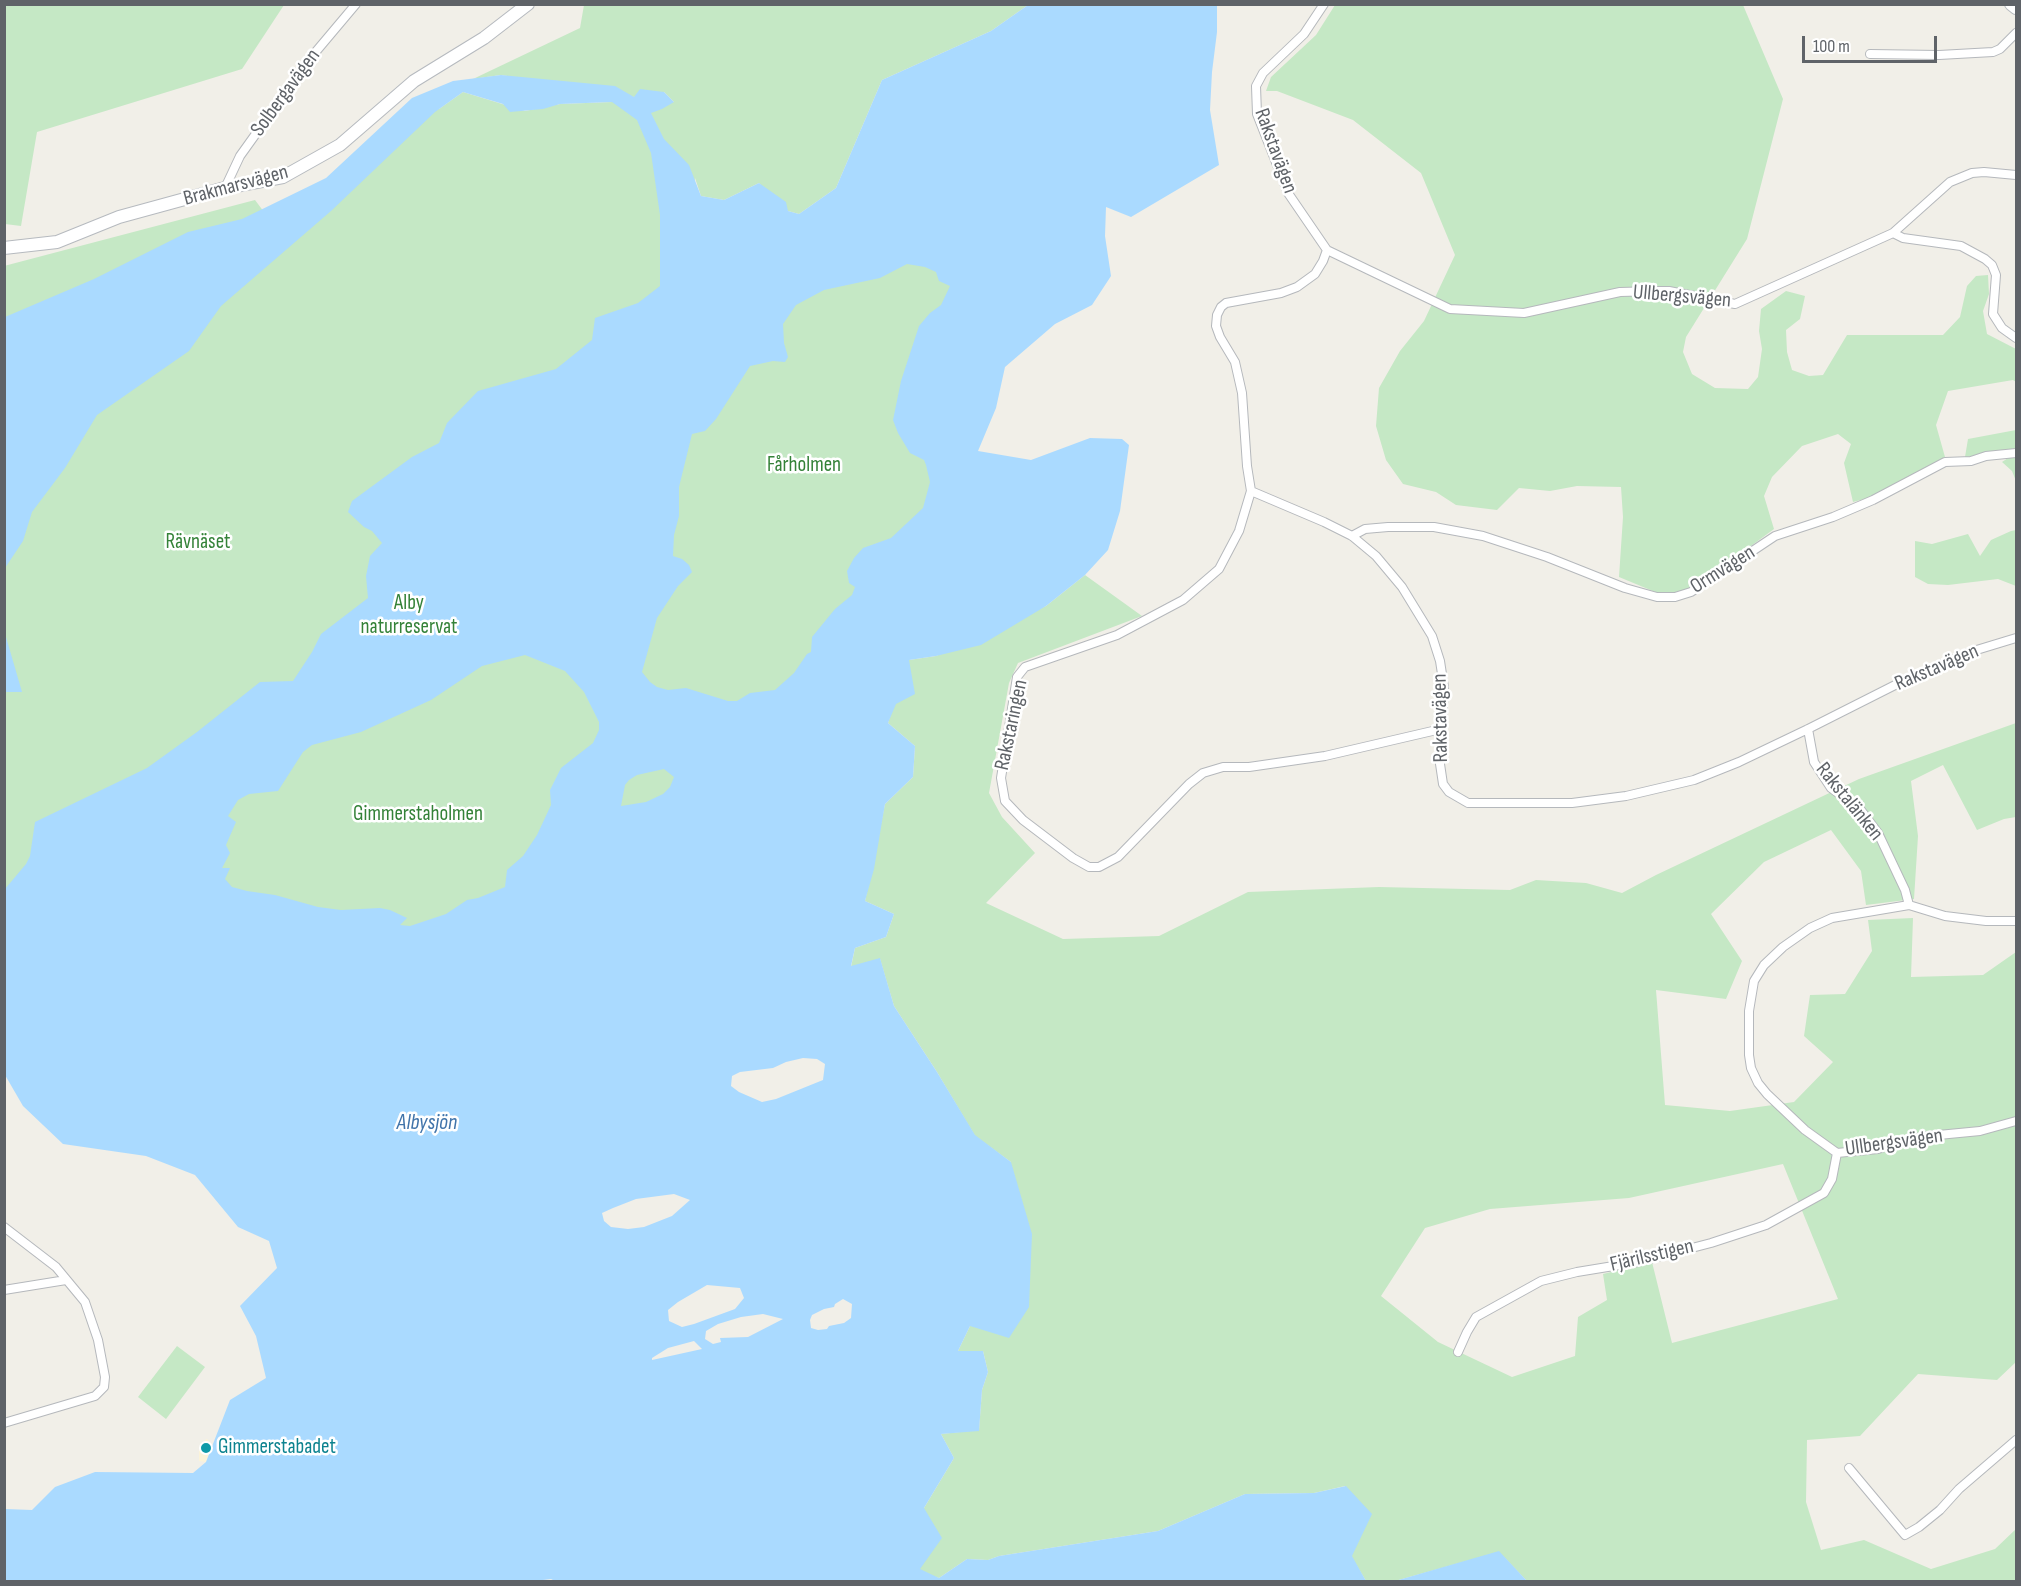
<!DOCTYPE html>
<html>
<head>
<meta charset="utf-8">
<style>
	body { margin:0 }
	#map { position:relative; width:2021px; height:1586px; overflow:hidden; background:#f1efe8; font-family:"Sofia Sans Condensed",sans-serif }
	canvas { display:block }
	.frame { position:absolute; inset:0; border:6px solid #5f6368; pointer-events:none }
	.scale { position:absolute; left:1802px; top:36px; width:135px; height:27px; box-sizing:border-box; border:3px solid #5f6368; border-top:0; padding-left:8px; font-size:18px; line-height:21px; white-space:nowrap; color:#5f6368; -webkit-text-stroke:4px #fff; paint-order:stroke }
</style>
</head>
<body>
<div id="map">
<canvas width="2021" height="1586"></canvas>
<div class="frame"></div>
<div class="scale">100 m</div>
</div>
<script>
const context = document.querySelector('canvas').getContext('2d');
context.lineJoin = 'round';
function fillPath(path, color) { context.fillStyle = color; context.fill(path, 'evenodd'); }
const toPath = rows => new Path2D(rows.map(r => 'M' + r).join(''));
function trace(path, color, width, dash) { context.strokeStyle = color; context.lineWidth = width; context.lineCap = dash ? 'butt' : 'round'; context.setLineDash(dash || []); context.stroke(path); }
function write(font, color, halo, rows, align = 'center') {
  context.font = font + ' "Sofia Sans Condensed",sans-serif'; context.lineWidth = 5; context.setLineDash([]); context.textBaseline = 'middle'; context.strokeStyle = halo; context.fillStyle = color; for (const [text, x, y, turn = 0] of rows) {
    context.save(); context.translate(x, y); context.rotate((+turn || 0) * Math.PI / 180); context.textAlign = isNaN(turn) ? turn : align; if (halo) context.strokeText(text, 0, 0); context.fillText(text, 0, 0); context.restore();
  }
}
fillPath(toPath([
	[5,4,284,4,284,5,242,69,37,132,21,226,5,224],
	[584,5,1028,5,991,31,882,80,836,188,799,214,788,211,759,183,724,200,701,196,695,178,686,256,1026,151,933,556,472,1262,5,1039,4,266,255,200,279,232,418,108,439,109,463,92,525,111,560,104,612,102,674,102,664,92,634,97,501,75,473,79,580,28],
	[1335,5,1743,5,1783,99,1747,239,1686,337,1683,352,1692,374,1715,388,1748,389,1758,377,1762,349,1759,331,1761,309,1786,291,1805,296,1800,319,1786,330,1787,352,1792,370,1809,376,1823,375,1847,335,1943,335,1960,317,1967,286,1976,276,1988,275,1989,294,1983,311,1987,334,2016,349,2016,382,2013,380,1948,391,1936,425,1945,457,1876,496,1853,502,1844,463,1851,444,1838,434,1802,446,1772,477,1764,496,1774,529,1736,557,1685,591,1660,594,1619,577,1623,517,1621,487,1577,486,1550,491,1519,488,1497,510,1456,505,1436,492,1403,484,1386,460,1376,426,1379,388,1400,351,1424,321,1455,255,1421,173,1353,120,1277,91,1266,91,1271,77,1316,35],
	[2016,430,2016,448,1981,456,1965,457,1968,439],
	[2016,456,2016,481,2012,471,2002,462,2008,458],
	[2016,530,2016,586,1998,579,1948,585,1928,584,1915,577,1915,541,1932,544,1968,534,1980,556,1991,540,2011,531],
	[1085,575,1142,616,1018,663,1009,683,989,793,1002,817,1035,853,986,903,1063,939,1159,936,1248,892,1379,887,1510,890,1536,880,1586,883,1622,893,1656,875,1859,779,2016,723,2016,817,2004,819,1977,830,1943,765,1911,781,1918,836,1914,899,1866,905,1861,871,1831,830,1764,862,1711,914,1742,961,1726,999,1656,990,1665,1105,1730,1111,1794,1102,1833,1062,1804,1036,1810,995,1845,994,1872,951,1868,920,1913,918,1911,977,1983,975,2016,952,2016,1362,1997,1380,1918,1374,1860,1436,1807,1440,1806,1502,1821,1550,1864,1540,1931,1569,1995,1549,2016,1529,2016,1581,1527,1581,1499,1552,1395,1581,1366,1581,1351,1556,1345,1486,1314,1493,1245,1494,1158,1531,999,1556,988,1560,967,1559,939,1578,913,1571,924,1508,954,1458,941,1434,979,1430,982,1390,988,1372,983,1351,958,1351,970,1326,1011,1162,975,1136,937,1072,894,1006,880,959,851,967,855,948,886,937,894,914,865,901,885,804,913,777,915,746,888,723,909,660,936,656,1046,606],
	[1783,1164,1838,1299,1672,1343,1652,1262,1603,1274,1607,1300,1578,1317,1575,1356,1512,1377,1438,1342,1381,1296,1425,1228,1490,1209,1629,1198],
	[177,1346,205,1367,166,1419,138,1397]
]), '#c5e8c5');
fillPath(toPath([
	[207,1439,213,1445,206,1462,199,1461,199,1451,205,1440]
]), '#fbf3d9');
fillPath(toPath([
	[1028,5,1217,5,1217,32,1212,72,1210,110,1219,165,1131,217,1106,207,1105,236,1111,276,1092,305,1055,324,1005,367,996,408,978,451,1031,460,1090,438,1122,439,1129,445,1120,511,1108,550,1085,575,1046,606,981,645,936,656,909,660,915,694,896,704,888,723,915,746,913,777,885,804,874,869,865,901,894,914,886,937,855,948,851,966,880,958,894,1006,937,1072,975,1135,1011,1162,1032,1234,1029,1307,1009,1338,970,1326,958,1351,983,1351,988,1372,982,1390,979,1431,941,1434,954,1458,924,1508,942,1538,920,1569,939,1578,967,1559,988,1560,999,1556,1158,1531,1245,1494,1314,1493,1346,1486,1372,1514,1352,1556,1366,1581,557,1582,551,1579,527,1582,5,1581,5,1509,32,1510,55,1487,95,1472,193,1473,206,1462,230,1400,266,1378,256,1336,240,1306,277,1268,269,1241,238,1227,195,1175,146,1156,63,1144,23,1106,5,1075,5,889,26,864,30,856,35,822,147,768,197,732,260,682,293,681,312,652,321,634,368,598,366,576,370,556,382,543,372,531,364,527,348,512,352,501,412,457,439,443,447,423,478,391,556,369,592,340,595,318,638,303,660,286,660,215,651,153,637,120,612,102,560,104,543,109,510,112,503,104,463,92,435,112,331,211,221,306,189,351,97,415,65,468,32,512,23,541,5,568,5,317,94,279,188,232,242,219,326,178,412,98,453,81,501,75,615,86,634,97,640,89,664,92,674,102,662,109,651,113,664,139,689,165,701,196,724,200,759,183,786,202,788,211,799,214,836,188,882,80,991,31],
	[907,264,925,267,936,272,939,281,950,286,941,305,930,313,919,326,901,381,893,420,898,433,910,453,924,460,926,465,930,482,923,508,891,538,863,548,854,558,847,571,849,583,855,587,852,595,835,609,812,637,811,652,807,654,794,673,775,690,750,693,737,701,728,701,686,688,668,690,657,687,650,682,642,672,657,618,678,586,692,572,689,565,682,559,673,556,674,535,679,516,679,487,692,434,705,431,716,419,750,366,773,361,785,362,788,357,784,343,783,324,796,305,824,290,880,278],
	[525,655,565,671,584,692,599,722,599,730,593,743,561,768,550,790,551,805,537,835,523,856,507,870,505,887,478,898,467,900,446,914,410,926,400,925,407,918,390,910,380,908,341,910,318,907,275,895,247,891,232,887,225,879,230,868,222,868,230,853,226,845,236,822,228,816,238,800,249,794,278,791,303,752,312,745,361,732,431,700,482,666],
	[664,769,674,777,670,787,663,794,646,802,621,806,625,785,629,780,637,775],
	[803,1058,817,1059,825,1064,823,1080,776,1099,762,1102,739,1092,731,1086,732,1076,740,1072,773,1068,786,1062],
	[674,1194,690,1200,672,1216,644,1227,628,1229,611,1227,604,1221,602,1213,613,1208,636,1199],
	[707,1285,740,1288,744,1298,735,1309,694,1324,682,1327,669,1321,668,1310,678,1302],
	[843,1299,852,1304,851,1318,844,1323,829,1326,827,1329,818,1330,811,1328,810,1320,812,1315,824,1309,834,1307,835,1304],
	[763,1314,783,1319,748,1337,720,1338,721,1342,713,1344,705,1339,706,1331,718,1324,741,1317],
	[694,1341,702,1349,652,1360,652,1358,668,1348],
	[5,635,6,637,22,692,5,692],
	[1499,1551,1527,1581,1395,1581]
]), '#aadaff');
const street = toPath([
	[1324,4,1304,34,1263,73,1256,86,1257,114,1288,193,1327,250],
	[1870,54,1939,55,1993,52,2000,49,2016,33],
	[225,188,240,156,308,61,356,4],
	[1893,233,1903,238,1961,246,1985,259,1992,265,1996,275,1993,314,2002,328,2016,338],
	[1327,250,1323,261,1315,274,1297,287,1281,293,1226,303,1221,307,1217,315,1216,326,1220,337,1235,362,1242,393,1247,466,1251,491,1239,531,1219,569,1183,600,1117,635,1025,667,1017,677,1001,778,1005,801,1023,820,1073,858,1089,867,1099,867,1118,857,1189,784,1203,773,1223,767,1249,767,1325,756,1441,729],
	[1327,250,1450,309,1524,313,1620,292,1657,291,1669,291,1735,304,1893,233,1950,182,1972,173,1984,172,2016,175],
	[1251,491,1324,522,1352,536,1376,556,1402,587,1432,636,1440,661,1444,687,1440,764,1443,784,1449,792,1468,803,1572,803,1626,796,1694,780,1739,762,1808,729,1909,678,1970,652,2016,638],
	[1352,536,1365,529,1388,527,1434,527,1483,536,1547,557,1625,588,1657,597,1675,597,1691,592,1775,536,1833,517,1873,500,1945,462,1971,461,1986,456,2016,453],
	[1808,729,1814,762,1831,788,1860,809,1878,833,1905,890,1909,905],
	[2016,921,1986,921,1945,916,1909,905,1832,918,1810,928,1783,947,1764,965,1754,981,1749,1011,1749,1055,1751,1068,1758,1083,1767,1094,1805,1130,1837,1153,1878,1149,1906,1140,1928,1136,1980,1131,2016,1121],
	[4,1227,56,1267,85,1302,98,1340,105,1377,104,1387,95,1396,4,1423],
	[4,1290,66,1280],
	[1458,1352,1467,1332,1476,1317,1541,1281,1577,1272,1638,1262,1711,1243,1766,1225,1824,1193,1832,1179,1837,1153],
	[1849,1468,1905,1535,1919,1527,1940,1510,1959,1489,2016,1440]
]);
const secondary = toPath([
	[2011,4,2016,8],
	[4,248,57,242,119,217,225,188,283,177,340,145,414,81,484,38,528,4]
]);
trace(street, '#b5b8bc', 10);
trace(secondary, '#b6babf', 14);
trace(street, '#fff', 8);
trace(secondary, '#fff', 12);
for (const [x, y, r, color] of [
	[206,1448,6,"#0f9aa8"]
]) { const dot = new Path2D(); dot.arc(x, y, r, 0, 2 * Math.PI); context.fillStyle = color; context.fill(dot); trace(dot, '#fff', 2); }
write('21px', '#5f6368', '#fff', [
	["Solbergavägen",286,93,-54],
	["Rakstavägen",1275,151,70],
	["Brakmarsvägen",236,186,-15],
	["Ullbergsvägen",1682,297,5],
	["Ormvägen",1723,570,-32],
	["Rakstavägen",1937,668,-23],
	["Rakstavägen",1441,718,-91],
	["Rakstaringen",1012,725,-78],
	["Rakstalänken",1849,802,51],
	["Ullbergsvägen",1894,1143,-8],
	["Fjärilsstigen",1652,1256,-13]
]);
write('21px', '#348238', '#fff', [
	["Fårholmen",804,466],
	["Rävnäset",198,543],
	["Alby",409,604],
	["naturreservat",409,628],
	["Gimmerstaholmen",418,815]
]);
write('21px', '#0d838f', '#fff', [
	["Gimmerstabadet",218,1448]
], 'left');
write('italic 22px', '#4174aa', '#fff', [
	["Albysjön",427,1123]
]);
</script>
</body>
</html>
